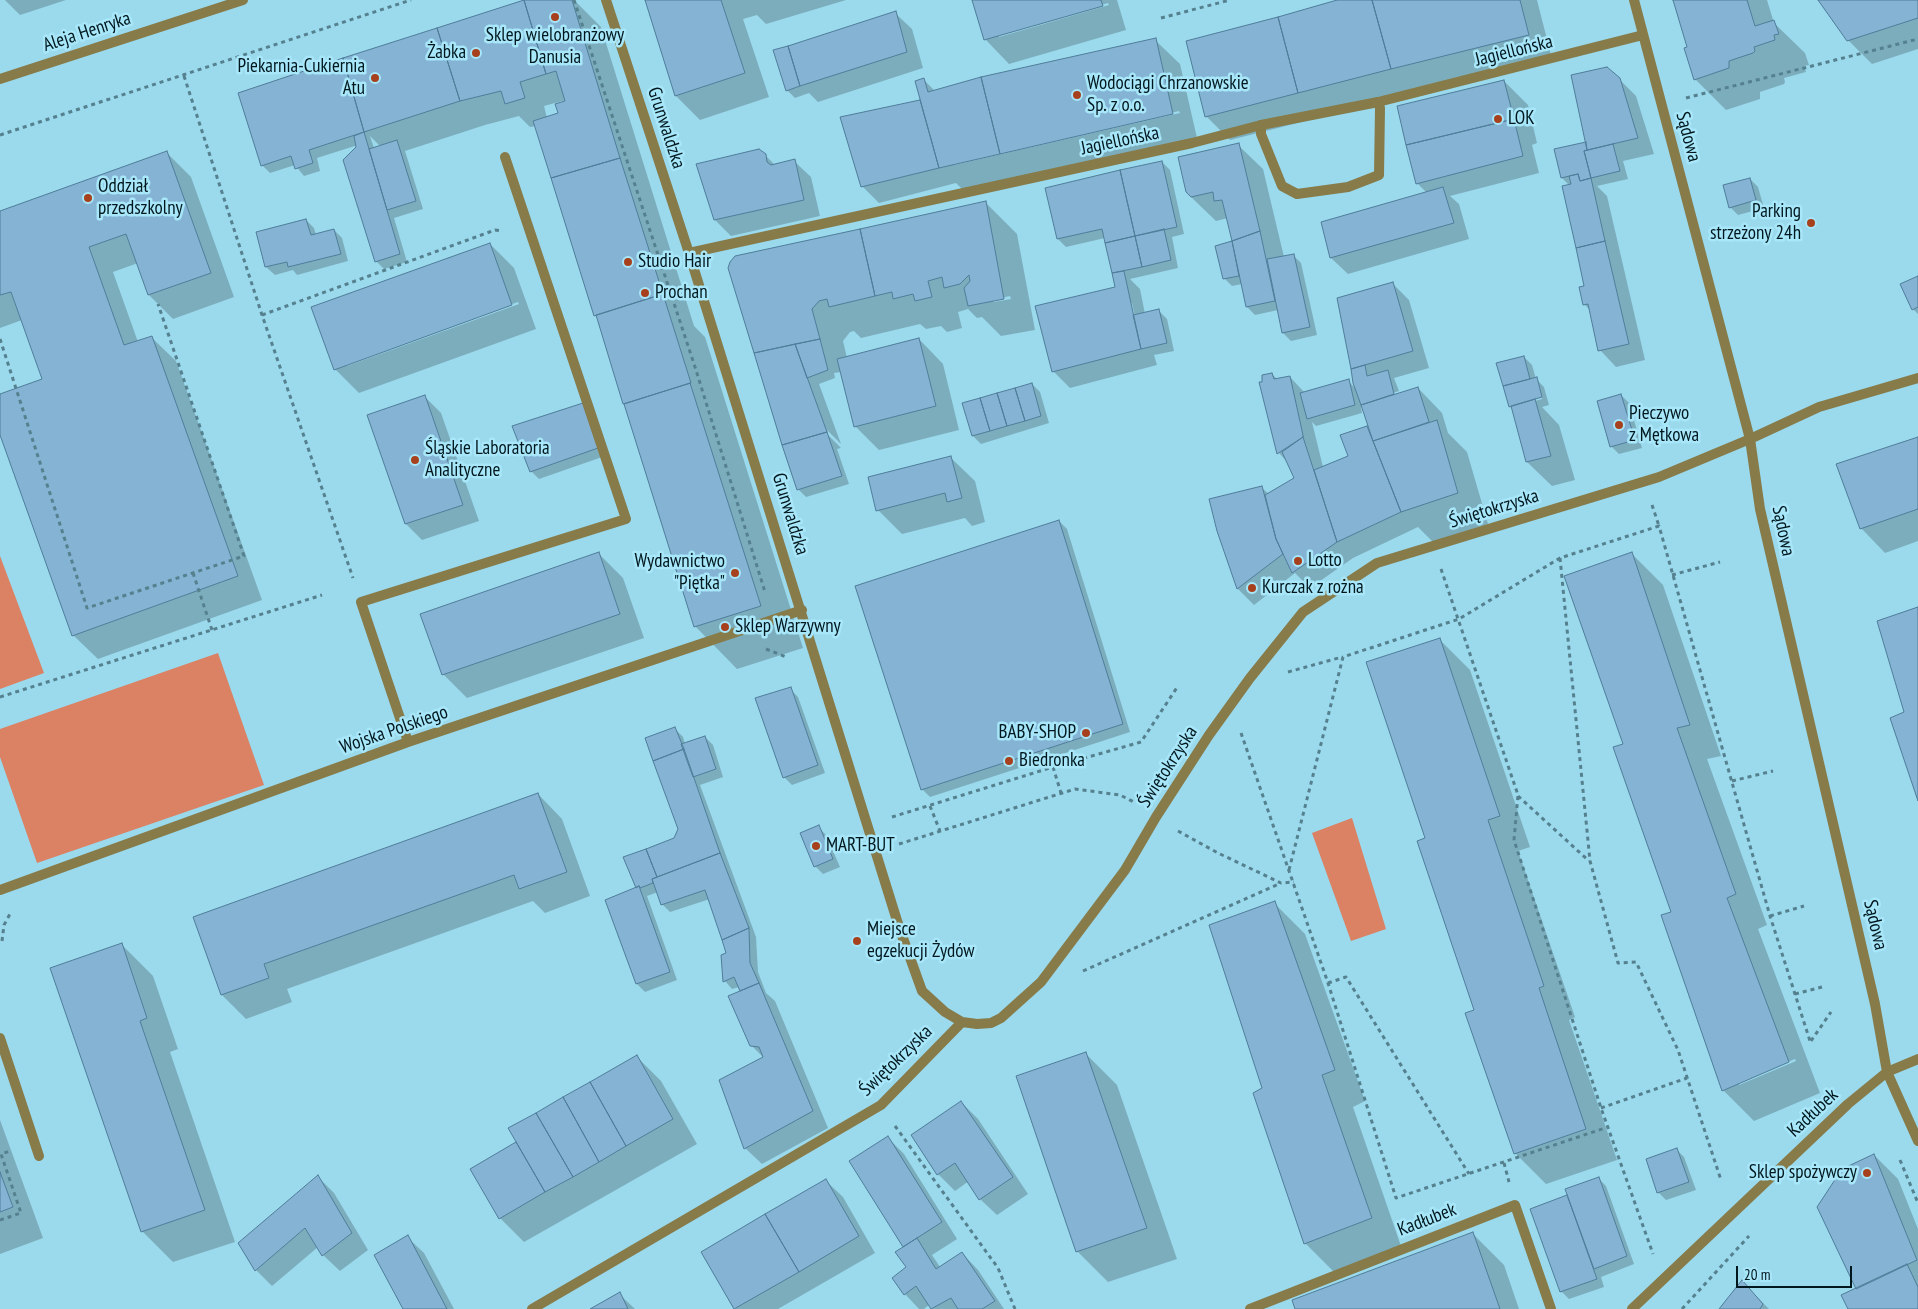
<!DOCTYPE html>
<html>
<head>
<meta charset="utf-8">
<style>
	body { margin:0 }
	#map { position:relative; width:1918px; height:1309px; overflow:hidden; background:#9bd9ec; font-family:"PT Sans Narrow",sans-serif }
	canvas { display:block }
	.scale { position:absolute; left:1736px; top:1266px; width:116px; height:22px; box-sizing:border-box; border:2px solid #00171e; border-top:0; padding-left:6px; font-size:15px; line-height:18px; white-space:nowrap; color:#00171e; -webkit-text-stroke:4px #a8e7f9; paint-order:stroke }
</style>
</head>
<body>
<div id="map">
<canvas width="1918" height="1309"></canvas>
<div class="scale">20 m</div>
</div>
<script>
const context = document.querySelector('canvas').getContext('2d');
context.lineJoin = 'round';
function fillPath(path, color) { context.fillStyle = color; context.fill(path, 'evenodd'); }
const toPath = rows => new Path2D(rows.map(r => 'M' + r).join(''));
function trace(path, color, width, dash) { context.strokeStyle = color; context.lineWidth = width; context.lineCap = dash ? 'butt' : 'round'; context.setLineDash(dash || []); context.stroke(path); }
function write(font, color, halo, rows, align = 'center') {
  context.font = font + ' "PT Sans Narrow",sans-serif'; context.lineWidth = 5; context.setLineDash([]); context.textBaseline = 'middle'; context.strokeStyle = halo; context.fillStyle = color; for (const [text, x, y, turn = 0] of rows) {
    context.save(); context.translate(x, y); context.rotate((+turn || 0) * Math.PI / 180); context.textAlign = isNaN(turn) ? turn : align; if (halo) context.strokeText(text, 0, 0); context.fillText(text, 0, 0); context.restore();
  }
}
fillPath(toPath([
	[0,556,44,673,0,689],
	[218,653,264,785,37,863,0,757,0,729],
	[1352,818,1386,929,1351,941,1312,833]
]), '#db8164');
fillPath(toPath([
	[5,0,66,0,20,15],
	[529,0,574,0,601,27,694,326,705,337,803,648,737,669,695,626,536,126,530,127,519,116,485,125,405,151,423,209,394,218,407,262,384,269,376,261,361,144,317,158,320,171,304,176,295,165,270,173,262,165],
	[566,100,559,114,547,118,544,106],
	[370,136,380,146,374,148],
	[646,0,846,0,766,24,757,15,743,19,769,97,700,120,676,96],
	[973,0,1117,0,1126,30,1009,64,985,39],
	[1108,3,1109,5,999,37,999,34],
	[1342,0,1537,0,1552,59,1230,140,1206,116],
	[1672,0,1767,0,1774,23,1805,53,1809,65,1804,66,1806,72,1784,78,1785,82,1784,84,1760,92,1760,99,1726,110,1695,79,1689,48,1675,3],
	[1820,0,1918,0,1918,49,1872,64,1848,40],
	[895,13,912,29,923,68,818,102,809,93,795,98,787,90],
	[1155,40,1180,64,1197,138,964,191,956,183,879,203,862,186,841,118,922,101,923,79,935,91],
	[1179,111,1180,113,954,165,954,163],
	[1619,79,1636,96,1654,154,1623,161,1628,179,1597,186,1607,196,1645,360,1616,367,1600,350,1591,311,1584,304,1585,287,1570,186,1562,178,1587,143],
	[1504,81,1528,105,1537,143,1532,145,1539,173,1450,196,1459,204,1469,239,1348,274,1331,258,1427,193,1417,183],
	[1238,145,1263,169,1284,257,1293,255,1301,263,1317,335,1291,341,1283,333,1278,310,1255,315,1247,307,1242,284,1232,286,1224,278,1217,247,1233,242,1228,218,1216,221,1191,197],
	[167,153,191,177,234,297,173,319,149,295,138,263,113,272,138,342,151,337,176,361,262,600,98,659,73,635,0,431,0,396,44,380,22,320,0,328,0,212],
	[765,155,775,165,794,161,811,177,820,216,731,236,715,220],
	[1162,162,1170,170,1184,234,1172,237,1178,268,1130,279,1140,289,1145,314,1159,311,1167,319,1174,351,1154,355,1157,365,1070,388,1053,371,1116,288,1105,238,1066,247,1058,239],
	[1130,303,1132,303,1136,321,1134,321],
	[1750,179,1758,187,1764,208,1738,215,1730,207],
	[986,203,1017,234,1035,330,1001,336,982,317,977,318,968,309,958,312,962,328,947,332,941,326,926,329,920,324,861,338,854,331,850,332,843,341,847,358,919,339,943,364,959,430,879,450,855,426,841,372,834,373,835,378,819,384,841,444,823,426,821,428,841,448,837,449,849,484,806,497,798,489,729,268],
	[1010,296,1011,299,994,302,992,300],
	[306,220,314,228,316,235,334,230,342,238,348,261,297,275,293,270,275,275,266,267],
	[490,244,514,268,536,329,359,393,335,369],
	[518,302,519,304,347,366,347,363],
	[1918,277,1918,314,1913,309,1902,285],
	[1392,283,1409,300,1429,368,1394,378,1399,391,1365,402,1365,405,1418,388,1442,413,1448,433,1467,452,1488,524,1433,542,1418,527,1353,558,1310,588,1295,573,1254,605,1238,589,1218,531,1262,488,1269,494,1296,479,1288,463,1279,453,1261,383,1272,374,1278,380,1290,377,1305,393,1348,381,1356,389,1338,299],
	[1361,407,1363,407,1372,433,1367,428,1350,456,1323,467,1312,422,1316,426,1362,413],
	[1524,357,1532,365,1536,379,1544,387,1549,405,1542,407,1559,425,1575,480,1552,486,1527,462,1513,409,1510,406],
	[1541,396,1542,399,1513,407],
	[1032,384,1040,392,1049,423,981,444,973,436,964,404],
	[1621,395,1629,403,1642,448,1619,454,1611,446],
	[425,397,441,413,479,521,422,540,406,524,369,416],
	[590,413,605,456,539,479,531,471],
	[1918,438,1918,541,1885,553,1861,528],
	[950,457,975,481,985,522,972,526,965,518,902,534,878,510],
	[1059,521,1067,529,1130,732,930,797,922,789],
	[599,554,623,578,644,638,467,698,443,674],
	[1632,554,1663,585,1721,756,1707,759,1767,925,1758,929,1820,1093,1754,1121,1723,1090,1625,744],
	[1795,1059,1796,1061,1739,1085,1739,1082],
	[1439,639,1470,670,1530,847,1518,851,1575,1017,1569,1020,1617,1160,1546,1184,1515,1153,1427,838],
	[790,689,798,697,825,773,792,785,784,777],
	[675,729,683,737,685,744,705,737,713,745,723,777,700,785,756,937,758,972,766,993,775,1001,828,1128,762,1164,745,1148,764,1058,751,1045,739,987,732,989,725,981,727,953,710,899,670,912,662,904,658,892,647,896,677,980,645,992,637,984,637,888,625,858,675,839,679,829],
	[538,794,562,819,590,896,545,913,533,901,287,989,292,1002,246,1019,222,995,194,917],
	[818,827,826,835,840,867,823,874,815,866],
	[1274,903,1305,934,1365,1101,1353,1107,1402,1249,1336,1274,1305,1243,1264,1089],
	[122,945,153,976,178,1049,170,1052,235,1242,173,1262,142,1231],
	[1086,1054,1117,1085,1177,1259,1108,1282,1077,1251],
	[637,1057,661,1081,697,1144,524,1242,500,1218,472,1169,518,1142],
	[961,1102,978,1119,1028,1194,997,1215,980,1199,969,1181,955,1191,938,1174],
	[0,1120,43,1238,0,1254],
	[887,1137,904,1154,957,1239,932,1255,940,1267,962,1253,978,1270,1004,1309,933,1309,930,1304,924,1309,919,1309,905,1294,894,1278,908,1267],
	[1676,1149,1684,1157,1696,1190,1666,1200,1658,1192],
	[1874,1155,1898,1179,1918,1229,1918,1309,1849,1309,1857,1288],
	[318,1177,334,1193,368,1250,340,1271,323,1255,318,1247,272,1286,256,1270],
	[1598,1178,1606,1186,1634,1264,1601,1277,1604,1287,1569,1299,1561,1291,1531,1209,1569,1196],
	[826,1181,843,1197,875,1253,778,1309,736,1309,735,1308],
	[1473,1234,1504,1265,1519,1309,1296,1309],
	[407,1237,424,1253,454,1309,405,1309],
	[1742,1282,1769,1309,1721,1309],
	[619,1294,635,1309,592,1309]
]), '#0003');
const building = toPath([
	[524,0,572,0,620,158,551,178,533,121,558,113,555,104,565,101,556,71,546,74,524,0],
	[524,0,546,74,520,82,525,98,505,104,501,91,460,101,437,28,524,0],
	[645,0,721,0,745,73,675,96,645,0],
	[972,0,1101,0,1103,6,984,40,972,0],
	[1337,0,1372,0,1391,69,1298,93,1278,17,1337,0],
	[1372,0,1520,0,1529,35,1391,69,1372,0],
	[1673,0,1747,0,1755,26,1774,20,1779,34,1774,35,1775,40,1754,47,1755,51,1753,53,1729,61,1729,68,1694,80,1684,48,1687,47,1673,0],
	[1818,0,1918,0,1918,18,1847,41,1818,0],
	[896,11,907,52,800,86,788,46,896,11],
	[1278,17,1298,93,1205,117,1186,41,1278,17],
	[437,28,460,101,364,132,343,58,437,28],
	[1156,38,1173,114,1000,154,981,77,1156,38],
	[788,46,800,86,786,91,773,50,788,46],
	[343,58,364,132,309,150,313,163,295,169,291,156,261,166,238,93,343,58],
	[1607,67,1620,78,1638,138,1587,150,1571,75,1607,67],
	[981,77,1000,154,939,168,915,81,924,78,928,92,981,77],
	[1504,80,1514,119,1406,145,1397,106,1504,80],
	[920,100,939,168,861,187,840,117,920,100],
	[1514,119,1523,156,1416,184,1406,145,1514,119],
	[364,132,400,254,375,262,343,160,356,147,354,136,364,132],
	[397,140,416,201,387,210,369,149,397,140],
	[1586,142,1587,150,1584,151,1591,178,1580,181,1578,174,1561,178,1554,149,1586,142],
	[1239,143,1260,231,1232,241,1222,200,1214,201,1213,192,1191,197,1186,192,1178,157,1239,143],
	[1613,144,1620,171,1591,178,1584,151,1613,144],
	[759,149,766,154,767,162,771,165,795,159,804,200,714,220,696,164,759,149],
	[167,151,211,273,148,295,126,234,89,247,124,345,152,336,238,576,72,636,0,435,0,394,42,379,11,292,0,295,0,211,167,151],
	[620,158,663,294,594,316,551,178,620,158],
	[1162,161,1177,227,1135,236,1120,170,1162,161],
	[1120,170,1135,236,1105,243,1102,229,1057,239,1045,188,1120,170],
	[1578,174,1580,181,1591,178,1605,241,1576,248,1562,186,1571,184,1569,176,1578,174],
	[1750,178,1756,200,1729,208,1723,185,1750,178],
	[1443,187,1454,223,1330,258,1321,222,1443,187],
	[986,201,1004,299,968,306,964,288,970,281,969,275,960,284,944,288,942,277,928,281,932,297,915,301,913,294,893,299,892,292,875,296,860,229,986,201],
	[306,219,311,235,334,229,341,254,288,267,287,262,265,267,256,232,306,219],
	[860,229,875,296,829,307,827,299,819,301,812,309,820,339,754,353,728,268,730,262,735,256,860,229],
	[1164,229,1171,260,1142,267,1135,236,1164,229],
	[1260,231,1275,301,1246,307,1232,241,1260,231],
	[1135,236,1142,267,1112,273,1105,243,1135,236],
	[1232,241,1239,276,1223,279,1215,246,1232,241],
	[1605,241,1629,344,1598,351,1588,304,1583,305,1579,287,1584,286,1576,248,1605,241],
	[490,243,512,305,334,370,311,307,490,243],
	[1294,254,1310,327,1282,333,1267,259,1294,254],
	[1124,271,1141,349,1052,372,1035,306,1115,287,1112,273,1124,271],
	[1918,276,1918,307,1912,310,1900,284,1918,276],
	[1393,282,1413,351,1351,369,1337,298,1393,282],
	[663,294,691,383,623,404,596,315,663,294],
	[1159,309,1167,343,1141,349,1133,315,1159,309],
	[919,338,936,406,854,427,837,359,919,338],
	[820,339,828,370,807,378,795,344,820,339],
	[795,344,827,432,782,445,754,353,795,344],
	[1524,356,1530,379,1503,386,1496,363,1524,356],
	[1365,365,1367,376,1388,370,1394,394,1361,405,1353,383,1351,369,1365,365],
	[1272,373,1274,379,1290,376,1303,435,1303,437,1277,454,1259,382,1262,382,1262,375,1272,373],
	[1537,377,1542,397,1509,407,1503,386,1537,377],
	[1349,379,1355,405,1307,419,1300,393,1349,379],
	[690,383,761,606,694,627,624,404,690,383],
	[1032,383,1041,416,1025,421,1015,388,1032,383],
	[1418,387,1429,422,1373,441,1361,405,1418,387],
	[1015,388,1025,421,1007,426,997,393,1015,388],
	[997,393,1007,426,990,431,980,398,997,393],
	[1621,394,1635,440,1610,447,1597,401,1621,394],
	[425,395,463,505,405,524,367,415,425,395],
	[980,398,990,431,972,436,962,403,980,398],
	[1535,399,1551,456,1526,462,1511,406,1535,399],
	[583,403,598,448,530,472,512,426,583,403],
	[1437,420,1458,493,1401,512,1373,441,1437,420],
	[1367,426,1401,512,1337,542,1314,470,1348,456,1340,435,1367,426],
	[827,432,842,476,797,490,782,445,827,432],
	[1303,437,1337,542,1292,573,1276,539,1265,495,1294,478,1282,452,1303,437],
	[1918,437,1918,509,1860,529,1836,464,1918,437],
	[951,456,962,498,947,502,945,493,876,511,868,477,951,456],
	[1262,486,1276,539,1283,554,1237,589,1217,531,1209,499,1262,486],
	[1059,520,1123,724,921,790,855,586,1059,520],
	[599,552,620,614,442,675,420,614,599,552],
	[1632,552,1690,725,1677,728,1736,894,1727,898,1789,1062,1722,1091,1661,915,1671,912,1613,747,1623,744,1564,576,1632,552],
	[1918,607,1918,801,1890,718,1904,712,1877,621,1918,607],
	[1440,638,1500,816,1488,820,1544,986,1539,988,1586,1129,1514,1154,1465,1013,1474,1010,1417,841,1425,838,1366,662,1440,638],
	[791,687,818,765,783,778,755,698,791,687],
	[675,727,684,749,653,761,645,738,675,727],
	[705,736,716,769,693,777,681,744,705,736],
	[684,749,720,853,657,877,646,849,674,838,678,829,653,761,684,749],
	[538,793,567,872,519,889,514,875,264,964,269,978,221,995,193,917,538,793],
	[819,825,833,859,814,867,800,833,819,825],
	[646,849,657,877,652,879,653,883,640,888,639,886,636,888,623,857,646,849],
	[720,853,749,928,722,940,705,890,661,905,652,879,720,853],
	[639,886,670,972,636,984,605,900,639,886],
	[1275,901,1335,1070,1322,1075,1372,1218,1304,1244,1253,1093,1262,1088,1209,925,1275,901],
	[749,928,750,963,759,983,740,991,734,977,723,982,721,955,726,953,722,940,749,928],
	[122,943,147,1018,140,1021,205,1210,141,1232,50,968,122,943],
	[759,983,813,1111,744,1149,719,1080,763,1057,759,1047,750,1046,728,996,759,983],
	[1086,1052,1147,1228,1076,1252,1016,1076,1086,1052],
	[637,1055,673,1119,626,1146,590,1082,637,1055],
	[590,1082,626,1146,599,1162,563,1097,590,1082],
	[563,1097,599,1162,573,1177,536,1113,563,1097],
	[961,1101,1013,1177,979,1200,955,1163,937,1175,911,1135,961,1101],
	[536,1113,573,1177,545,1192,508,1128,536,1113],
	[888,1136,942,1222,903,1247,849,1161,888,1136],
	[516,1142,545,1192,499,1219,470,1169,516,1142],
	[1677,1148,1689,1182,1657,1193,1646,1159,1677,1148],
	[1874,1154,1917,1260,1856,1289,1817,1207,1842,1169,1874,1154],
	[0,1172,13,1207,0,1212,0,1172],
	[318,1175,352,1233,322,1256,305,1228,255,1271,238,1243,318,1175],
	[1599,1177,1627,1256,1594,1269,1565,1189,1599,1177],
	[826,1179,859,1236,799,1272,765,1214,826,1179],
	[1567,1195,1597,1279,1560,1292,1530,1209,1567,1195],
	[765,1214,799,1272,734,1309,701,1252,765,1214],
	[1473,1232,1500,1309,1295,1309,1292,1300,1473,1232],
	[408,1235,447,1309,403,1309,374,1255,408,1235],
	[917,1238,936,1269,962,1252,995,1301,982,1309,958,1309,951,1298,931,1309,916,1286,904,1295,892,1278,906,1267,895,1252,917,1238],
	[1907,1264,1918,1287,1918,1309,1848,1309,1841,1295,1907,1264],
	[1742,1280,1763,1304,1760,1309,1719,1309,1742,1280],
	[620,1292,628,1309,590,1309,620,1292]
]);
fillPath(building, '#84b3d3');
trace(building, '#4f7d9a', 1);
trace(toPath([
	[574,0,695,367,765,592],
	[1161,18,1230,0],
	[184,76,262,315,353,578],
	[1686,98,1918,39],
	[0,135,411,0],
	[262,315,495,230,502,231],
	[0,339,87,608,244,556,158,304],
	[1652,505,1659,526],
	[1560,558,1590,861,1618,963,1636,962,1678,1050,1721,1180],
	[1441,569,1518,795,1514,840,1601,1108,1653,1254],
	[193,573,212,630],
	[1672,575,1720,562],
	[766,649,786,657],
	[1288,672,1342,657],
	[0,697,322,595],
	[1241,733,1328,983,1396,1198,1608,1127],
	[1053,767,1061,793],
	[1732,781,1773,771],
	[1518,796,1589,861],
	[930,806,940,831],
	[892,817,1053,767,1141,742,1178,686],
	[1178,831,1218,853,1281,883,1294,882],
	[899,844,1075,789,1120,795,1134,802],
	[1289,870,1343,657,1459,619,1560,558,1659,526,1770,916,1810,1041],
	[1770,916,1804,906],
	[2,941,4,925,10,914],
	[1083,971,1281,883],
	[1328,983,1346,977,1469,1174],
	[1795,994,1822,987],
	[1811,1041,1831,1012],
	[1601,1108,1687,1078],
	[895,1126,998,1268,1015,1309],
	[1900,1160,1918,1203],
	[1504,1163,1509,1182],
	[0,1220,21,1213,1,1154,10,1151],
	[1682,1309,1749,1236]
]), '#55818f', 3, [4, 4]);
trace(toPath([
	[1261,125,1261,134,1282,186,1297,194,1348,187,1379,175,1380,108,1378,102],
	[1250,1309,1515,1205,1551,1309]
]), '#867b49', 10);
trace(toPath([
	[606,0,689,253,899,927,922,991,945,1012,962,1022,977,1024,991,1023,1001,1018,1041,982,1125,870,1156,817,1209,735,1250,678,1303,612,1377,563,1659,477,1750,439,1819,407,1918,378],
	[1634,0,1750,439,1760,509,1875,1004,1887,1072,1918,1141],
	[0,79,243,0],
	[689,253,1192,143,1261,125,1378,102,1643,35],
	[408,742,361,602,626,519,505,157],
	[0,890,408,742,802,610],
	[0,1038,39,1156],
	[532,1309,881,1105,962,1022],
	[1632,1309,1848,1104,1887,1072,1918,1059]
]), '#867b49', 10);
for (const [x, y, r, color] of [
	[555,17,5,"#a7401d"],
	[476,53,5,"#a7401d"],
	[375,78,5,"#a7401d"],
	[1077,95,5,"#a7401d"],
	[1498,119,5,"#a7401d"],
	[88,198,5,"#a7401d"],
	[1811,223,5,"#a7401d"],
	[628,262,5,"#a7401d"],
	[645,293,5,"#a7401d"],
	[1619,425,5,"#a7401d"],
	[415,460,5,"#a7401d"],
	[1298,561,5,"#a7401d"],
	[735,573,5,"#a7401d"],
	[1252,588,5,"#a7401d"],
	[725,627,5,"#a7401d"],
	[1086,733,5,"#a7401d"],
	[1009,761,5,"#a7401d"],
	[816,846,5,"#a7401d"],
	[857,941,5,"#a7401d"],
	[1867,1173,5,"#a7401d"]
]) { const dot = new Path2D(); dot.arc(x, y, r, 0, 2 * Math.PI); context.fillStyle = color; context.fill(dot); trace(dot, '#a8e7f9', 2); }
write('19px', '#00171e', '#a8e7f9', [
	["Aleja Henryka",87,32,-18],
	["Jagiellońska",1514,51,-14],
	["Grunwaldzka",666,128,72],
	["Sądowa",1688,137,75],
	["Jagiellońska",1120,141,-12],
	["Świętokrzyska",1494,509,-17],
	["Grunwaldzka",790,514,73],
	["Sądowa",1783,531,78],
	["Wojska Polskiego",394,730,-19],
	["Świętokrzyska",1168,767,-57],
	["Sądowa",1875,925,77],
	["Świętokrzyska",896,1061,-44],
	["Kadłubek",1813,1113,-43],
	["Kadłubek",1427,1220,-21]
]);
write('19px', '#00171e', '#a8e7f9', [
	["Sklep wielobranżowy",555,36,"center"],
	["Danusia",555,58,"center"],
	["Żabka",466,53,"right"],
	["Piekarnia-Cukiernia",365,67,"right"],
	["Atu",365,89,"right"],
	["Wodociągi Chrzanowskie",1087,84],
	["Sp. z o.o.",1087,106],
	["LOK",1508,119],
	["Oddział",98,187],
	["przedszkolny",98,209],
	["Parking",1801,212,"right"],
	["strzeżony 24h",1801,234,"right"],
	["Studio Hair",638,262],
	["Prochan",655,293],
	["Pieczywo",1629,414],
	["z Mętkowa",1629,436],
	["Śląskie Laboratoria",425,449],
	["Analityczne",425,471],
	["Lotto",1308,561],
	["Wydawnictwo",725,562,"right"],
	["\"Piętka\"",725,584,"right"],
	["Kurczak z rożna",1262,588],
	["Sklep Warzywny",735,627],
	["BABY-SHOP",1076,733,"right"],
	["Biedronka",1019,761],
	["MART-BUT",826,846],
	["Miejsce",867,930],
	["egzekucji Żydów",867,952],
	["Sklep spożywczy",1857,1173,"right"]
], 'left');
</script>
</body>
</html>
